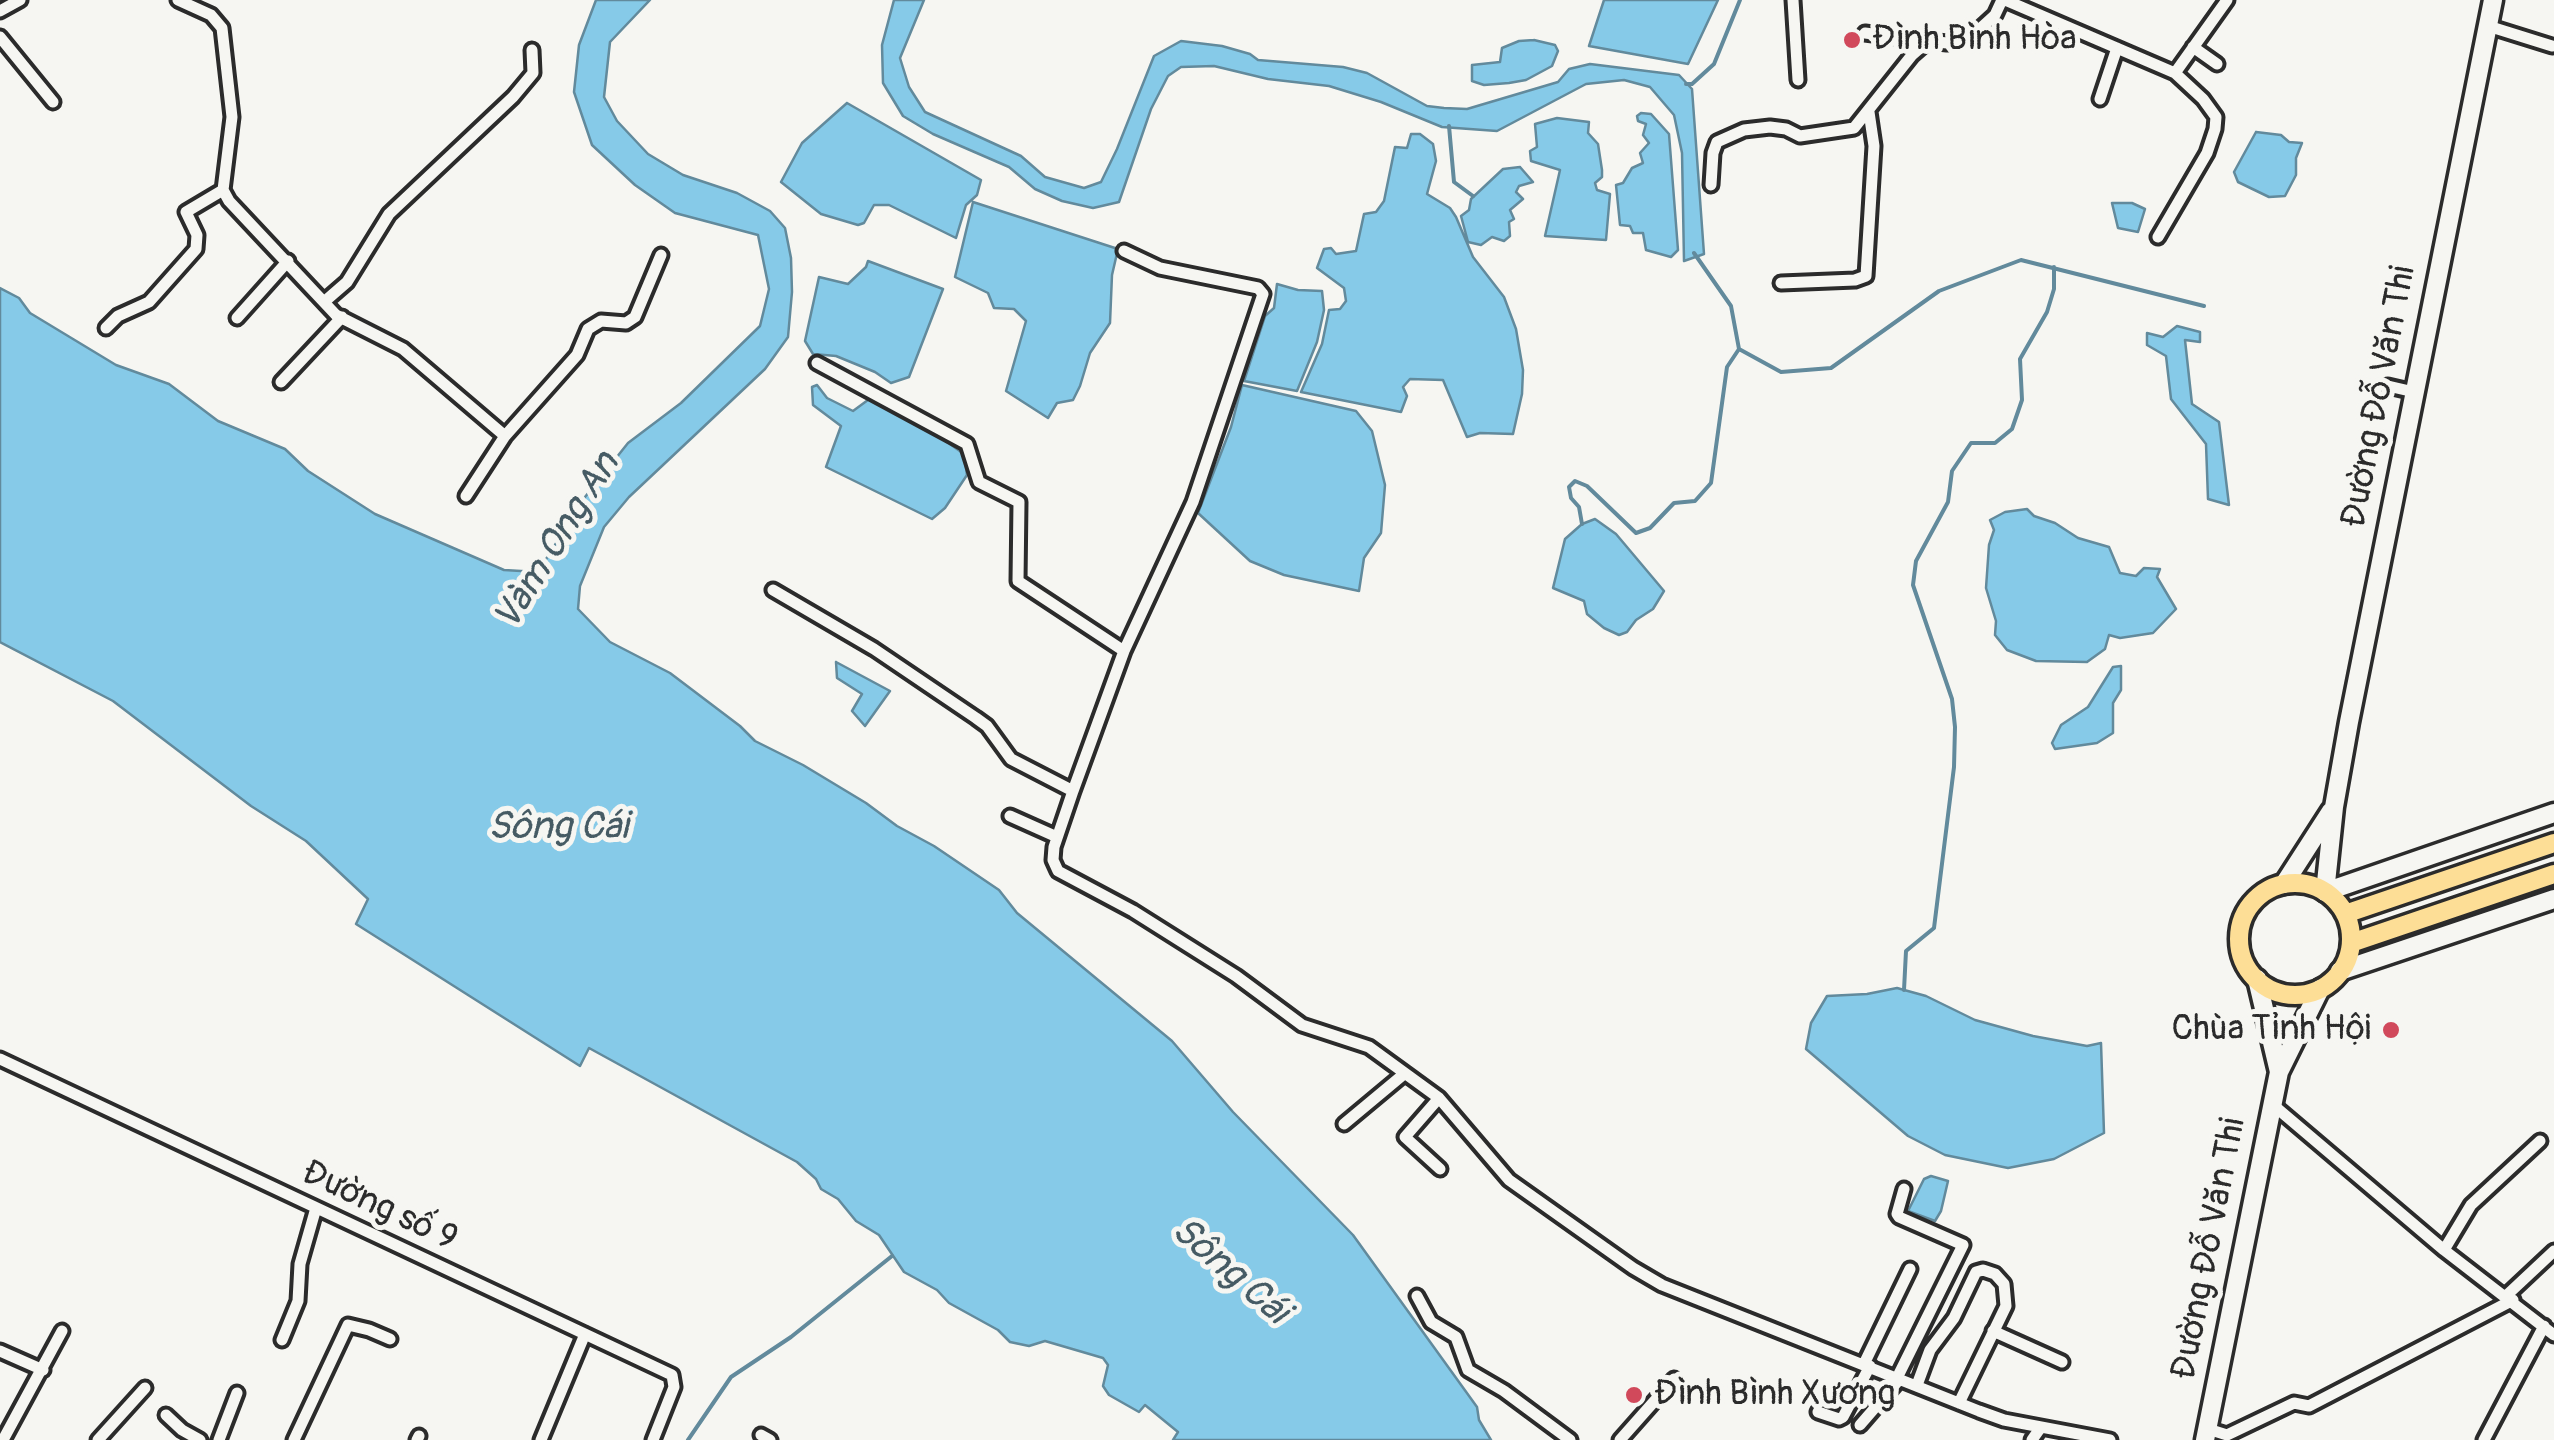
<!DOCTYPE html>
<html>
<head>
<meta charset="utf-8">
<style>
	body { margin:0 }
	canvas { display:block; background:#f6f6f2 }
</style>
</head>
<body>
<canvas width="2554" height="1440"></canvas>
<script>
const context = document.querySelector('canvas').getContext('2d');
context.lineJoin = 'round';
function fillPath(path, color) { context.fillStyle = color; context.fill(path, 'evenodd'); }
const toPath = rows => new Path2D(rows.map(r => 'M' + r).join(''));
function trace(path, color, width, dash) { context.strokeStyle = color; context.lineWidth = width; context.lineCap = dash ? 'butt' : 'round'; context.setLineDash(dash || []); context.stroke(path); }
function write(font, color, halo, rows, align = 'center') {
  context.font = font + ' Pangolin,sans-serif'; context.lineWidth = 10; context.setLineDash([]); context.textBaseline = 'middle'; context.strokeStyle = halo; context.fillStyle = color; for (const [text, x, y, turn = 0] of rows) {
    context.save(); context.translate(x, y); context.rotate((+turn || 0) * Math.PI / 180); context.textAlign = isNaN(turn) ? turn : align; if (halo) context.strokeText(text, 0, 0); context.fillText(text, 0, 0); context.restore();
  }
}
const water = toPath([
	[596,0,650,0,610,42,604,97,617,121,648,154,683,175,737,193,770,211,785,228,791,258,792,292,788,337,765,369,629,497,604,527,580,586,578,609,610,642,670,673,740,726,755,741,803,765,866,803,897,826,934,846,999,890,1017,913,1172,1041,1233,1112,1353,1235,1477,1407,1479,1420,1491,1440,1173,1440,1178,1432,1145,1405,1139,1412,1109,1395,1103,1386,1108,1365,1103,1358,1045,1341,1029,1346,1010,1342,998,1330,949,1303,937,1290,904,1272,879,1235,856,1221,838,1199,821,1189,816,1179,797,1162,589,1048,580,1066,356,924,368,899,306,841,251,806,113,701,0,642,0,288,19,298,30,313,116,365,169,384,218,421,285,449,308,471,375,514,504,570,538,572,585,497,628,443,681,403,760,326,769,289,758,235,675,213,635,185,592,145,574,92,579,45,596,0],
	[894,0,924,0,900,58,909,87,925,112,1021,156,1045,177,1084,188,1101,182,1117,149,1154,56,1181,41,1222,46,1250,54,1258,60,1343,67,1367,73,1427,106,1444,108,1467,109,1558,82,1569,69,1590,64,1679,75,1692,89,1704,254,1684,261,1682,153,1674,115,1650,87,1624,80,1586,84,1497,131,1442,127,1381,102,1329,86,1268,79,1214,66,1181,67,1168,76,1151,109,1119,202,1093,208,1062,201,1035,189,1009,167,933,134,903,116,883,83,882,45,894,0],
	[1604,0,1718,0,1688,64,1589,46,1604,0],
	[1534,40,1555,45,1558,51,1552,66,1526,80,1509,83,1484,85,1472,81,1472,65,1500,62,1502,48,1519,41,1534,40],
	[847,103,981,180,977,195,966,205,956,238,889,205,874,205,864,223,858,225,821,214,781,182,802,143,847,103],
	[1641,113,1651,114,1669,134,1678,250,1671,257,1646,250,1643,233,1633,233,1630,226,1620,225,1616,185,1623,183,1632,168,1643,163,1640,153,1649,143,1643,135,1646,124,1638,121,1637,116,1641,113],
	[1557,118,1589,122,1588,133,1598,144,1602,170,1602,177,1595,183,1597,190,1610,194,1606,240,1545,236,1560,170,1531,161,1530,151,1537,147,1535,124,1557,118],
	[2256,132,2281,135,2289,142,2302,143,2296,158,2296,175,2285,196,2269,197,2238,182,2234,172,2256,132],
	[1420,134,1433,144,1436,161,1427,194,1450,208,1456,217,1473,257,1504,297,1516,329,1523,370,1522,394,1513,434,1480,433,1467,437,1443,380,1410,379,1403,387,1407,396,1401,412,1301,392,1322,344,1329,310,1340,309,1346,301,1344,288,1317,268,1324,249,1331,248,1336,254,1356,251,1364,214,1376,212,1384,201,1395,147,1407,148,1411,134,1420,134],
	[1520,167,1533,182,1519,186,1516,192,1523,199,1510,210,1514,219,1509,222,1510,236,1504,241,1492,237,1481,245,1468,242,1461,216,1469,210,1471,199,1503,169,1520,167],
	[973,202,1118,249,1112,275,1110,323,1090,353,1080,386,1073,400,1057,403,1048,418,1006,391,1026,321,1014,309,994,308,988,293,955,277,973,202],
	[2112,203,2132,203,2145,209,2138,232,2118,228,2112,203],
	[868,261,943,289,909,377,891,383,875,372,836,356,813,354,805,341,819,277,848,284,866,267,868,261],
	[1277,284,1298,290,1322,291,1324,310,1317,342,1297,391,1244,381,1265,316,1274,308,1277,284],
	[2177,326,2200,332,2200,342,2185,340,2192,404,2219,422,2229,505,2208,499,2206,444,2171,399,2166,356,2147,345,2147,333,2163,337,2177,326],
	[817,385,827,398,853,411,872,397,933,432,964,454,967,475,945,508,932,519,826,467,841,426,813,405,812,387,817,385],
	[1242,385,1356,411,1372,431,1385,485,1381,533,1364,558,1359,591,1284,575,1250,561,1198,513,1231,427,1242,385],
	[2027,509,2034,516,2055,523,2078,538,2109,547,2120,573,2136,576,2144,568,2160,569,2157,577,2176,609,2153,633,2120,638,2109,635,2105,649,2087,662,2036,661,2007,650,1995,635,1996,621,1986,588,1989,545,1994,530,1990,520,2005,512,2027,509],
	[1595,519,1616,534,1664,591,1653,609,1636,620,1627,632,1619,635,1604,628,1587,614,1584,601,1553,588,1565,539,1582,524,1595,519],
	[836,662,890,691,865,726,852,711,862,694,837,678,836,662],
	[2121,666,2121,690,2113,703,2113,733,2097,743,2055,749,2052,743,2061,725,2088,707,2113,667,2121,666],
	[1897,988,1926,996,1975,1020,2033,1036,2087,1046,2101,1043,2104,1133,2054,1159,2008,1168,1945,1155,1908,1136,1806,1049,1811,1023,1827,996,1867,994,1897,988],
	[1931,1176,1948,1181,1941,1211,1935,1221,1908,1211,1924,1179,1931,1176]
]);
fillPath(water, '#86cae8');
trace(water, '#628a9c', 2.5);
trace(toPath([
	[1686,84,1692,84,1714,64,1740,0],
	[1449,126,1454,182,1473,196],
	[1694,253,1731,306,1739,349,1781,372,1831,368,1939,291,2021,260,2204,306],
	[1582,524,1579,507,1571,498,1569,487,1575,481,1587,486,1636,533,1650,528,1674,503,1695,501,1711,483,1727,367,1739,349],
	[1904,990,1906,951,1934,928,1954,767,1955,727,1952,699,1913,585,1916,561,1948,502,1952,471,1971,443,1995,443,2012,429,2022,400,2020,359,2047,312,2054,289,2054,267],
	[688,1440,731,1377,791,1337,892,1256]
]), '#628a9c', 4);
const street = toPath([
	[178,0,211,15,222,28,232,117,223,190,229,201,336,315,403,349,505,436],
	[1793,0,1798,80],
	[2005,0,2175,73,2227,0],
	[0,11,20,0],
	[2488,26,2552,46],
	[1865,33,1928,41],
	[0,37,53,102],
	[2193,47,2217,64],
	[2100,99,2117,48],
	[1711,185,1713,153,1717,142,1744,130,1770,127,1786,129,1800,136,1854,128,1912,55,1928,41,1947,43,1972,36,1995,15,2002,0],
	[2158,237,2207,153,2215,129,2216,117,2203,99,2175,73],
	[1124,251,1160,268,1258,288,1263,294,1193,502,1124,651,1073,791,1054,847,1053,860,1058,871,1133,911,1236,976,1302,1025,1369,1047,1439,1098,1509,1180,1633,1268,1662,1285,1979,1411,2004,1420,2110,1440],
	[1781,283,1855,280,1866,276,1874,146,1869,112],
	[324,302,347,282,389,214,513,97,533,73,532,50],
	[237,318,288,261],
	[106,328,118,316,149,302,196,249,197,235,186,212,223,190],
	[817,363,967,444,979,482,1019,502,1018,581,1124,651],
	[281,382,342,317],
	[2388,386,2414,392],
	[466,496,505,436,577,355,588,329,601,321,626,323,635,317,661,255],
	[773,590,874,649,976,718,987,726,1011,759,1073,791],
	[1010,816,1057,837],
	[0,1059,672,1375,674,1387,653,1440],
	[1439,1098,1405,1137,1440,1169],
	[2272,1104,2444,1250,2554,1335],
	[1344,1124,1404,1074],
	[2444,1250,2471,1205,2540,1141],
	[2507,1295,2554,1251],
	[1417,1296,1431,1322,1456,1337,1468,1370,1504,1391,1570,1440],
	[1993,1331,2062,1362],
	[282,1340,298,1301,300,1264,316,1208],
	[0,1351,43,1370],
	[1864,1364,1910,1269],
	[1897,1378,1963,1245,1899,1217,1897,1214,1904,1189],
	[1917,1385,1930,1350,1954,1318,1976,1272,1983,1270,1995,1274,2004,1284,2006,1306,1959,1403],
	[1818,1412,1839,1419,1843,1417,1870,1366],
	[166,1415,182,1430,200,1440],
	[1860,1425,1899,1380],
	[2208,1429,2227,1435,2294,1403,2309,1406,2513,1300],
	[761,1435,770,1440],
	[3,1440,62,1331],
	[98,1440,145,1388],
	[219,1440,237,1393],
	[294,1440,348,1325,369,1330,390,1339],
	[417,1440,419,1436],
	[541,1440,585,1334],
	[1620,1440,1674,1379],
	[2032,1440,2041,1427],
	[2484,1440,2544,1326]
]);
const secondary = toPath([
	[2493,0,2349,722,2334,807,2325,892,2554,813],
	[2284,884,2331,811],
	[2340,971,2554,899],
	[2257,979,2279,1072],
	[2205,1440,2279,1072,2320,989]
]);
const primary = toPath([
	'2239 939a56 56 0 1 1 112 0a56 56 0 1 1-112 0Z',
	[2345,914,2554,843],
	[2351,943,2554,874]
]);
trace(street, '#2b2b2b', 19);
trace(secondary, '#2b2b2b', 25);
trace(primary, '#2b2b2b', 25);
trace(street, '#f6f6f2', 11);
trace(secondary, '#f6f6f2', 18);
trace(primary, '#fdde96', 18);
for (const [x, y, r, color] of [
	[1852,40,10,"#d1495b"],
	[2391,1030,10,"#d1495b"],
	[1634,1395,10,"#d1495b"]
]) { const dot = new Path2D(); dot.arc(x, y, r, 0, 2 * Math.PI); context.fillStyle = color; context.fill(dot); trace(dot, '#f6f6f2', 4); }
write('35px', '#2b2b2b', '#f6f6f2', [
	["Đình Bình Hòa",1872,40],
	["Chùa Tỉnh Hội",2371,1030,"right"],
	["Đình Bình Xương",1654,1395]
], 'left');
write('35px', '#2b2b2b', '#f6f6f2', [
	["Đường Đỗ Văn Thi",2380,397,-79],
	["Đường số 9",379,1207,25],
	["Đường Đỗ Văn Thi",2210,1249,-79]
]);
write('italic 38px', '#465b64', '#f6f6f2', [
	["Vàm Ong An",558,542,-58],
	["Sông Cái",558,828],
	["Sông Cái",1229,1272,41]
]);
</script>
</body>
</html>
